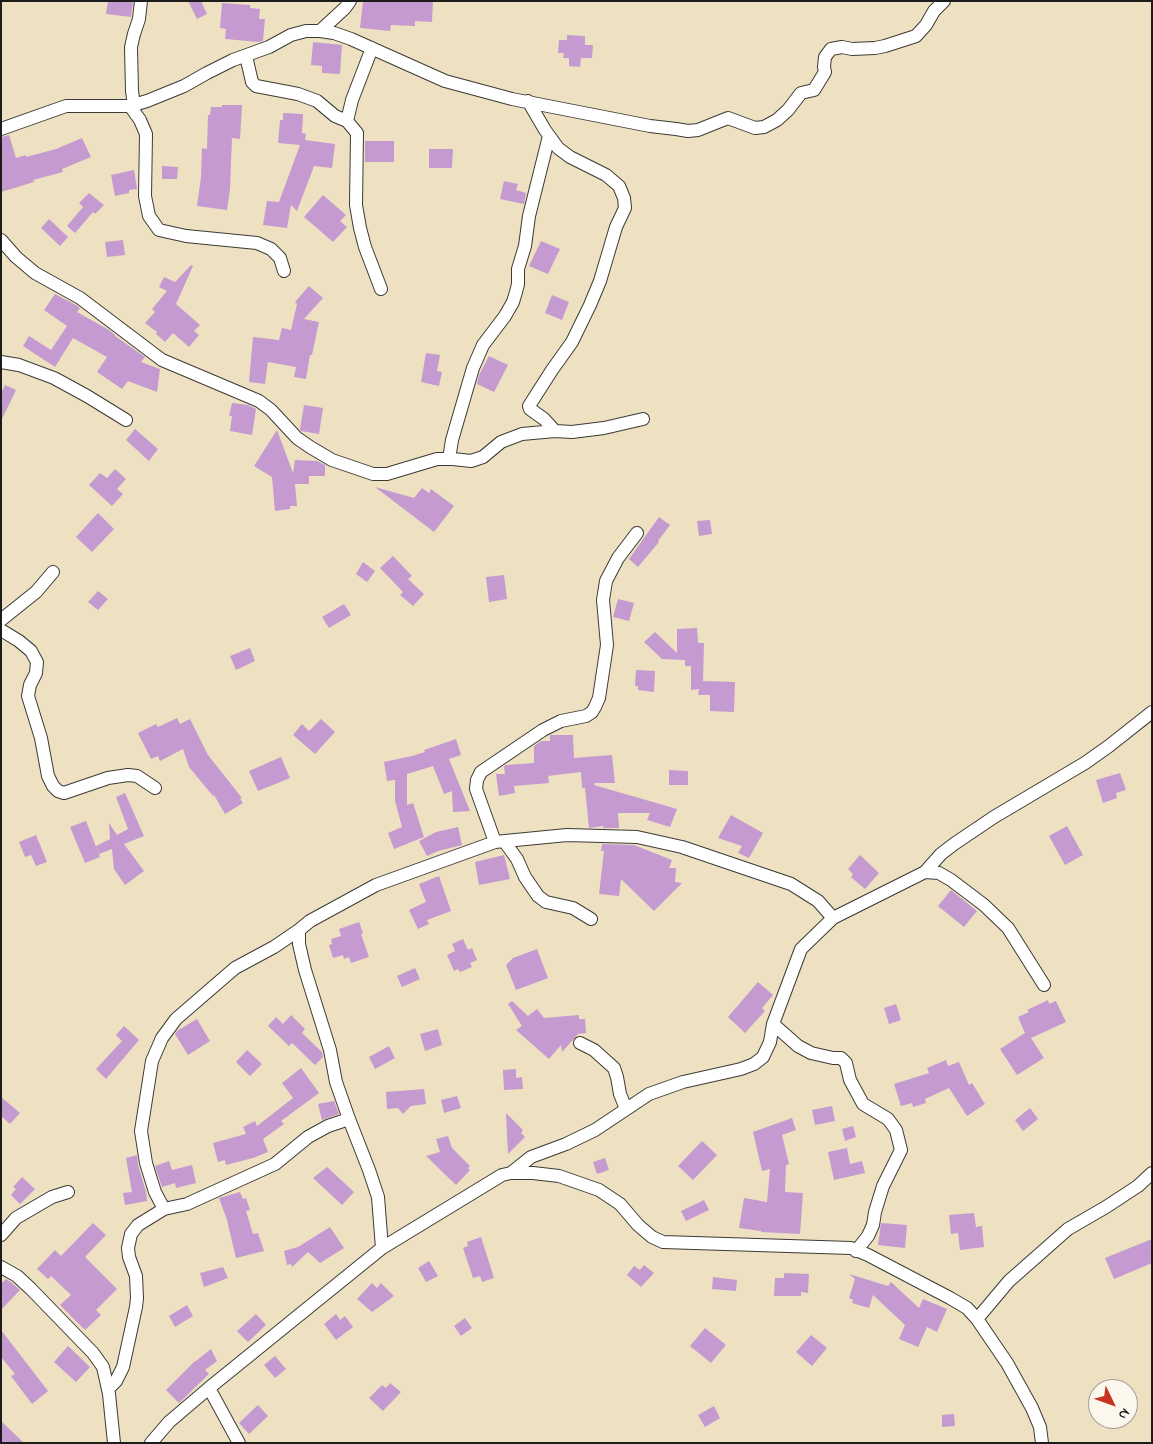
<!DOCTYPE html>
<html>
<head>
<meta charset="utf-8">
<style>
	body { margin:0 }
	#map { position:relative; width:1153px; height:1444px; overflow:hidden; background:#eee1c1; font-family:"Indie Flower",sans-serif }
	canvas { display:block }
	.frame { position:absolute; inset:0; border:2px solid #1c1c1c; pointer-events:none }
	.north { position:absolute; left:1088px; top:1379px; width:50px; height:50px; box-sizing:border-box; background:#fbf7ec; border:1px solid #a29f99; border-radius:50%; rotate:132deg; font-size:14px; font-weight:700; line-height:20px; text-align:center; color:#1c1c1c }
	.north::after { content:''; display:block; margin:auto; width:18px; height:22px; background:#c8321e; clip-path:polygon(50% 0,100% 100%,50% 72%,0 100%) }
</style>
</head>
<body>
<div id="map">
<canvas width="1153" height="1444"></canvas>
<div class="frame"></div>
<div class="north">N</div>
</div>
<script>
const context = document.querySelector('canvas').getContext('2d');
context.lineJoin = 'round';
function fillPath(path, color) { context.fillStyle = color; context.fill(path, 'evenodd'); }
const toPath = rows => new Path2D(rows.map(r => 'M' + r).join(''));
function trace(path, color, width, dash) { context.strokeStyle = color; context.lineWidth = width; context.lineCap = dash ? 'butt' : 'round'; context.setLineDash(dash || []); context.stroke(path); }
fillPath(toPath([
	[108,1,133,1,131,17,106,14],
	[188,1,201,1,207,14,197,19],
	[363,1,433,1,432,22,415,21,415,26,391,25,390,31,360,28],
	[222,3,250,5,250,8,260,9,259,19,265,19,263,41,259,42,225,39,226,29,220,28],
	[567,35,585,36,585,45,593,45,592,58,581,58,580,67,569,66,569,58,563,58,564,53,558,53,559,40,567,40],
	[313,42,342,45,340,74,322,73,322,66,311,65],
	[222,105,242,105,240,139,232,138,230,189,227,210,197,206,201,177,202,148,207,149,208,115,210,115,211,107,222,107],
	[283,113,303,114,302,133,306,134,305,140,335,144,332,168,314,166,297,211,291,205,287,228,263,225,267,201,279,202,300,145,278,143,280,120,283,120],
	[9,135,16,158,26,155,26,157,56,149,82,138,91,157,62,169,63,172,33,180,34,182,1,192,1,137],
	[365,141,394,141,394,162,365,162],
	[429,149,453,149,452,168,429,168],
	[162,166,178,167,177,179,162,179],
	[134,170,137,189,129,190,129,193,115,196,111,175],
	[504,181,518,184,516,190,526,193,524,204,500,199],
	[89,193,104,205,95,214,93,212,75,233,67,226,83,207,79,203],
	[323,195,346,215,340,221,347,227,333,242,304,217],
	[49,219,68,237,60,246,41,228],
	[123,240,125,255,107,257,105,242],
	[541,241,560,249,548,274,529,266],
	[191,265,193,266,176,304,200,325,194,331,199,335,189,347,173,333,165,342,156,334,157,332,145,323,155,312,152,309,167,291,159,287,164,277,175,282],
	[309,286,323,298,304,319,319,322,312,355,310,355,306,379,294,377,296,367,268,362,265,384,249,382,253,337,279,340,282,328,291,330,297,304,295,302],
	[55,294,76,305,80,308,77,312,109,330,115,335,115,336,145,357,141,362,160,369,157,392,128,381,122,389,97,372,107,357,73,338,55,367,23,346,29,336,51,350,67,326,44,310],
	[552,295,569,302,562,320,545,313],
	[426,353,440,355,437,371,442,372,439,386,421,382],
	[489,356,508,365,494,392,477,384,479,375],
	[5,385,16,390,1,421,1,393],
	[232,403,248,405,256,409,252,435,230,431,232,416,229,416],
	[304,405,323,408,319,434,301,431,300,429],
	[135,429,158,449,149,461,126,440],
	[277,430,293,473,295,460,317,461,325,465,325,476,309,476,309,484,295,484,297,506,290,506,290,509,275,511,272,477,254,466],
	[115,469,126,479,117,489,123,494,112,506,89,485,100,473,107,478],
	[375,487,414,498,422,488,429,493,431,489,454,506,434,532],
	[98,513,114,529,92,552,76,537],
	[659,517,670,525,658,541,659,542,638,567,629,559],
	[710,520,712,534,699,536,697,521],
	[393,556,412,576,408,579,424,594,413,606,400,595,403,592,380,568],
	[363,562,375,571,367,582,356,574],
	[504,575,507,599,489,602,486,577],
	[98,591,108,599,98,610,88,602],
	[618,599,634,603,629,621,613,617],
	[344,604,351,615,329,628,322,617],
	[697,628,698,643,704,643,703,681,735,682,734,712,710,711,710,695,698,695,699,689,691,690,691,666,685,666,685,660,662,659,644,642,655,632,677,653,677,629],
	[250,648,255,661,236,670,230,656],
	[636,670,655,671,654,692,638,690,638,686,635,686],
	[177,718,180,724,190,719,208,755,242,798,240,799,243,803,225,814,214,795,213,796,189,767,183,749,160,761,158,756,151,759,138,733,156,724,158,727],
	[321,719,335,732,315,754,293,735,302,724,309,731],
	[550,735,573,735,574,758,612,755,615,783,595,783,594,785,677,809,670,827,647,820,650,813,618,813,619,828,603,828,603,826,589,828,585,788,582,788,581,772,548,776,549,783,514,786,515,793,499,796,496,774,505,774,504,766,506,765,534,763,534,746,541,741,550,741],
	[456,739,461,755,449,759,470,811,453,812,452,791,444,794,433,766,407,774,407,805,413,803,424,837,394,849,388,833,402,827,395,801,395,780,387,781,384,762,412,756,425,752,424,750],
	[281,757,290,778,258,791,249,771],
	[669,770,688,771,688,785,669,785],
	[1120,773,1126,790,1116,793,1117,798,1103,803,1096,780],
	[125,793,144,836,124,844,144,871,125,885,114,869,112,849,99,854,96,846,110,839,109,823,117,835,128,829,116,797],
	[731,815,763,833,749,858,738,853,742,846,718,838],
	[86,821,100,857,85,863,70,827],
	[1067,826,1083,855,1065,865,1049,836],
	[458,827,462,845,438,851,427,856,419,841,436,832],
	[36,835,47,862,36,866,31,855,25,857,19,842],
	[602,844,634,845,672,860,669,868,676,868,675,882,682,883,654,911,621,879,619,896,599,894,604,851,601,851],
	[504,855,510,879,479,885,475,862],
	[860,855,879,873,865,889,851,877,853,874,848,869],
	[439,876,451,911,427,920,429,924,418,929,409,910,426,902,419,884],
	[951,890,977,911,964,927,938,906],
	[359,922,363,933,361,934,369,957,351,963,349,957,344,959,343,955,333,958,329,945,332,944,331,939,341,936,339,929],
	[463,939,468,950,472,948,477,960,470,963,472,967,460,972,458,969,454,971,447,955,455,951,452,944],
	[537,949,548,978,516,990,506,965,513,958],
	[415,968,420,979,402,987,397,976],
	[758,982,773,995,762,1008,765,1011,745,1033,728,1017],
	[1048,1000,1049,1004,1056,1001,1066,1022,1031,1038,1044,1058,1017,1075,1000,1049,1025,1033,1018,1017,1029,1012,1027,1010],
	[512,1001,528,1016,537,1009,544,1018,579,1015,579,1019,585,1019,586,1033,578,1034,562,1052,561,1045,549,1059,516,1030,522,1026,508,1004],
	[896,1004,901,1020,889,1024,884,1008],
	[291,1015,305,1029,302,1033,322,1052,323,1057,315,1065,292,1043,289,1046,268,1026,276,1017,283,1024],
	[197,1019,210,1041,188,1055,175,1034,177,1031],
	[124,1026,139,1040,106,1079,96,1069,122,1041,116,1035],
	[438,1029,442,1045,425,1051,420,1034],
	[389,1046,395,1058,375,1069,369,1057],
	[247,1050,262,1064,250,1076,236,1062],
	[946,1060,948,1066,959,1062,969,1085,972,1083,985,1104,967,1116,949,1088,925,1099,926,1103,913,1107,912,1103,901,1106,894,1084,929,1073,927,1068],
	[301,1068,319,1093,281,1121,284,1124,263,1139,268,1152,253,1158,226,1165,225,1160,218,1162,213,1143,246,1134,243,1127,255,1121,257,1126,293,1098,282,1083],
	[516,1069,516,1078,522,1077,523,1089,504,1090,503,1070],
	[424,1089,426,1104,411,1106,403,1114,398,1108,387,1109,386,1092],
	[457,1096,461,1108,444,1113,441,1100],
	[1,1097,20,1113,10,1124,1,1116],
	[334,1101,339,1114,322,1120,318,1104],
	[832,1106,835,1121,815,1125,812,1110],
	[1030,1108,1038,1119,1023,1131,1015,1120],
	[506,1113,523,1130,521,1133,525,1137,508,1154],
	[792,1118,796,1130,782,1135,789,1164,786,1165,785,1192,803,1193,800,1234,761,1232,761,1231,739,1228,744,1198,767,1202,770,1169,762,1171,753,1132],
	[853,1126,856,1137,845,1141,842,1129],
	[448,1136,452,1148,470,1166,468,1168,470,1170,456,1185,426,1156,440,1152,436,1139],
	[702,1141,717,1155,693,1180,678,1166],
	[847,1148,850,1164,862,1161,865,1173,834,1180,828,1152],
	[137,1155,138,1165,146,1192,147,1201,125,1205,123,1193,132,1192,126,1158],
	[605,1158,609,1170,597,1174,593,1162],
	[169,1161,172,1170,192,1165,196,1183,176,1188,175,1183,162,1187,155,1166],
	[327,1167,354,1192,342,1205,313,1178],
	[22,1177,35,1189,20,1204,11,1195,16,1189,13,1187],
	[240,1192,243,1199,246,1198,250,1210,246,1211,253,1234,258,1233,264,1251,236,1258,227,1220,219,1198],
	[704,1200,709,1210,686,1221,681,1211],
	[974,1213,976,1227,982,1226,984,1247,960,1250,958,1233,951,1234,949,1215],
	[93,1223,106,1235,85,1257,117,1289,96,1310,101,1315,85,1330,60,1305,71,1295,51,1276,48,1279,37,1269,55,1250,61,1256],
	[881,1223,907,1225,905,1248,878,1245],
	[330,1227,344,1248,320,1263,308,1252,292,1267,291,1264,287,1265,284,1251,298,1247],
	[481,1237,494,1278,482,1282,480,1276,473,1278,463,1248,468,1246,467,1242],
	[1152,1239,1152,1263,1114,1279,1105,1258],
	[429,1261,438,1276,426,1282,418,1268],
	[644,1265,654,1273,641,1287,627,1275,634,1266,640,1270],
	[223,1267,228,1278,204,1287,200,1273],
	[784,1273,809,1274,808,1293,801,1292,801,1296,774,1296,775,1278,784,1278],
	[849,1274,888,1286,891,1282,919,1308,923,1299,947,1309,937,1332,927,1327,918,1347,899,1339,905,1325,873,1295,869,1308,852,1303,853,1300,849,1298,855,1279],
	[713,1277,737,1280,736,1291,712,1289],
	[6,1279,12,1283,20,1290,1,1310,1,1284],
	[372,1283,377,1288,381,1283,394,1296,372,1312,357,1299],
	[187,1305,193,1316,175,1327,169,1316],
	[256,1314,266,1325,248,1342,237,1331],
	[336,1314,340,1320,345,1316,353,1327,336,1340,324,1324],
	[465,1318,472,1328,461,1336,454,1326],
	[705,1328,726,1345,711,1363,690,1346],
	[1,1330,48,1391,32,1404,11,1376,15,1374,1,1357],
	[811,1335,827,1348,812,1366,796,1352],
	[68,1346,90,1367,76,1382,54,1362],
	[211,1349,217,1361,205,1370,209,1374,179,1403,166,1390,195,1361,196,1361],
	[275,1356,286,1369,275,1378,264,1365],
	[390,1383,401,1392,383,1411,369,1398,382,1385,386,1388],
	[258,1405,268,1416,249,1434,239,1423],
	[714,1406,720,1418,705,1427,698,1415],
	[954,1414,955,1426,942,1427,942,1415],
	[1,1421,24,1443,1,1443]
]), '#c49ad0');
const minor = toPath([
	[320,31,345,8,350,1],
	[372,48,352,100,347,121,357,133,356,205,360,228,365,247,381,289],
	[246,56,252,82,256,86,298,94,317,101,335,116,347,121],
	[528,101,545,130,558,148,570,157,606,175,619,186,624,198,625,208,616,227,600,281,590,305,572,342,552,370,529,406,530,409,544,419,555,431],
	[134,105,132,91,131,47,134,34,139,19,141,1],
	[130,106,140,120,146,134,145,196,149,216,159,230,186,236,257,243,271,249,280,258,284,271],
	[1,129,66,106,130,106,147,101,184,86,207,73,233,60,269,47,291,35,306,31,320,31,334,33,351,39,445,81,512,99,650,126,676,129,688,131,698,130,728,118,755,128,764,127,777,120,788,110,801,93,814,90,825,72,824,67,825,57,831,49,842,47,852,49,875,48,885,46,916,36,926,25,934,11,944,1],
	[1,240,16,257,35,273,80,298,162,360,259,401,271,410,297,438,310,447,332,460,373,474,387,474,437,459,453,459,471,461,483,457,501,442,522,434,555,431,572,432,604,428,643,419],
	[1,362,19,365,54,378,87,396,126,420],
	[449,459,452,440,473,368,483,345,505,316,513,302,516,292,518,284,518,269,525,246,529,216,549,136],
	[1,620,36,592,53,572],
	[1,630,19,641,31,651,37,662,36,673,30,685,28,696,41,738,48,776,53,786,58,791,64,793,108,778,128,775,137,776,155,788],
	[504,841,517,859,525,877,538,896,546,902,573,908,591,919],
	[495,842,476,789,477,780,481,772,543,730,561,721,586,716,592,712,595,707,599,698,607,645,603,600,606,581,618,558,637,533],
	[925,872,941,854,954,844,994,817,1085,763,1109,746,1152,712],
	[773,1024,798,1046,811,1053,833,1058,841,1058,846,1063,850,1080,863,1104,888,1119,896,1130,901,1150,883,1186,875,1212,873,1225,868,1236,856,1251],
	[580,1043,594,1050,614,1068,617,1077,620,1094,626,1109],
	[511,1173,531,1157,566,1144,595,1130,649,1094,683,1082,741,1069,754,1064,763,1057,770,1042,773,1024,801,949,833,918,925,872,939,873,951,880,984,905,1008,928,1044,985],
	[164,1209,155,1192,146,1163,141,1131,152,1061,162,1038,176,1019,235,968,274,947,299,930],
	[1,1235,16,1218,52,1197,68,1192],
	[382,1248,378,1197,369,1170,349,1119,336,1082,330,1050,305,970,299,944,299,930,310,921,376,885,495,842,567,835,637,837,682,847,791,884,818,901,833,918],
	[1,1267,17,1276,31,1289,93,1353,103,1367,109,1394,114,1443],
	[977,1319,1009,1281,1068,1229,1106,1207,1138,1186,1152,1173],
	[209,1388,239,1443],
	[108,1389,116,1381,123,1367,136,1307,137,1298,136,1276,129,1257,128,1248,131,1234,138,1225,164,1209,187,1204,275,1164,308,1137,328,1126,349,1119],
	[151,1443,169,1422,209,1388,382,1248,502,1175,511,1173,533,1173,559,1176,599,1190,620,1204,638,1225,652,1237,663,1242,851,1248,868,1255,950,1298,967,1308,977,1319,1007,1363,1032,1408,1040,1427,1042,1443]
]);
trace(minor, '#3c3a35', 14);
trace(minor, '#fff', 12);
</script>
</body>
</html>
